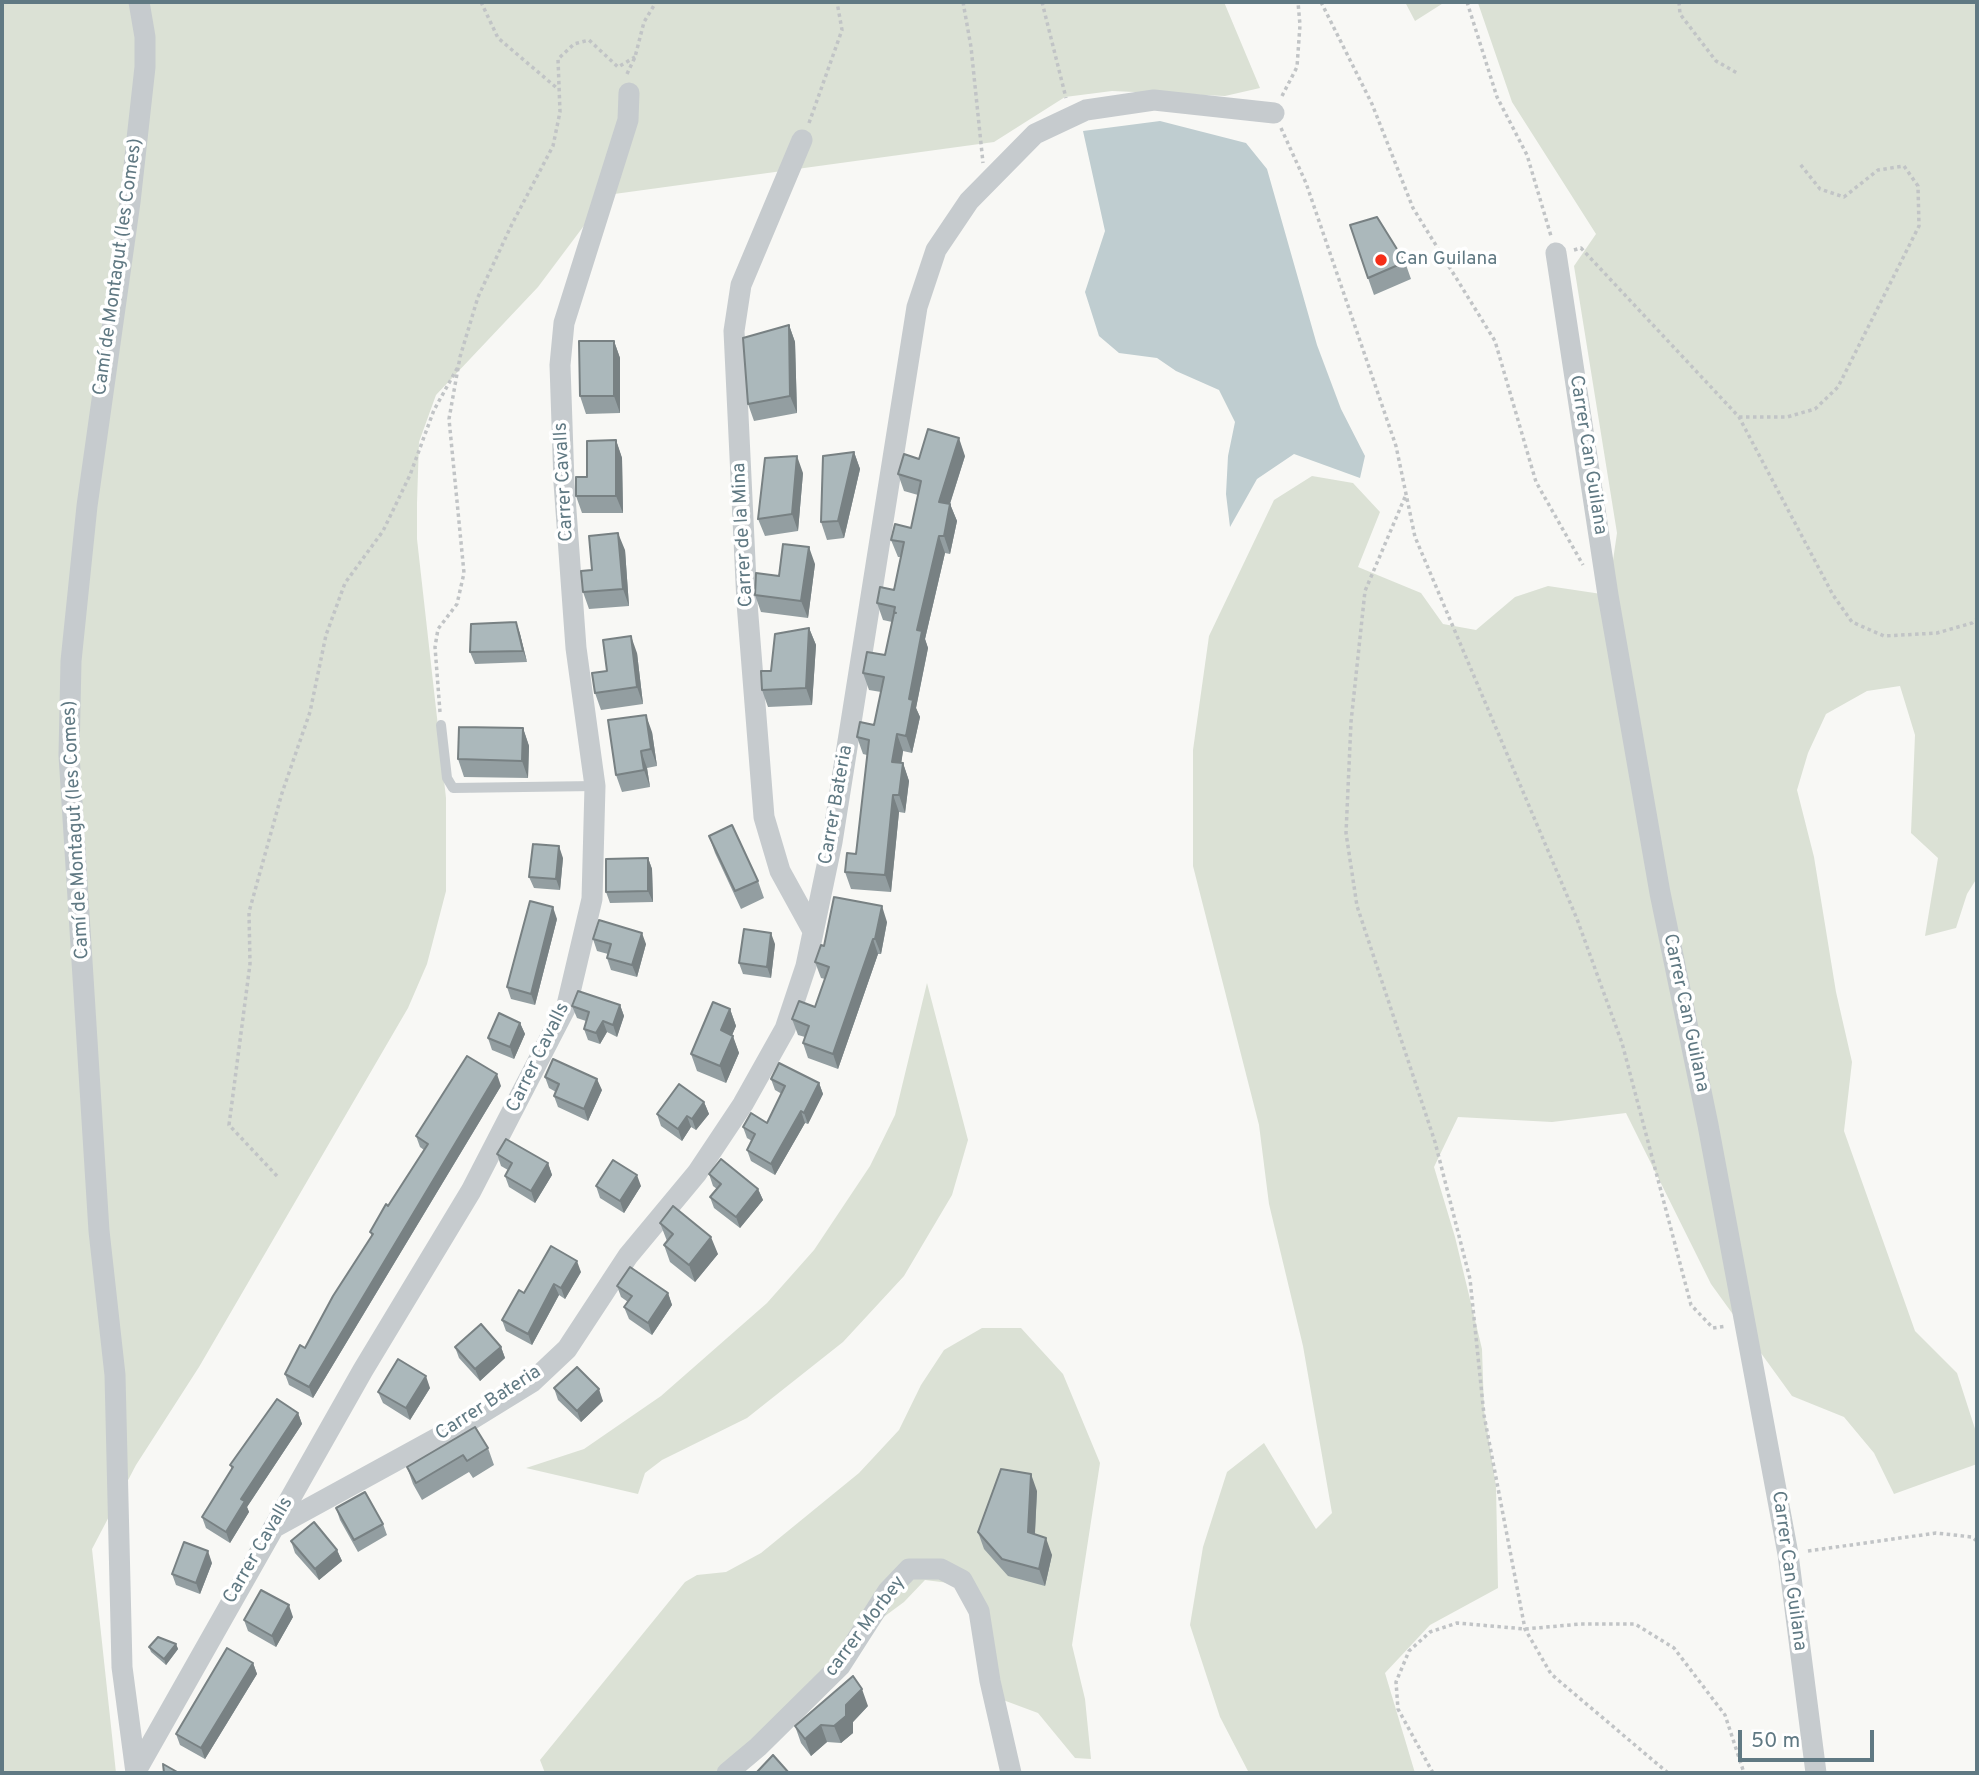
<!DOCTYPE html>
<html>
<head>
<meta charset="utf-8">
<style>
	body { margin:0 }
	#map { position:relative; width:1979px; height:1775px; overflow:hidden; background:#f8f8f5; font-family:Overpass,sans-serif }
	canvas { display:block }
	.frame { position:absolute; inset:0; border:4px solid #607983; pointer-events:none }
	.scale { position:absolute; left:1738px; top:1730px; width:136px; height:32px; box-sizing:border-box; border:4px solid #607983; border-top:0; padding-left:9px; font-size:21px; line-height:24px; white-space:nowrap; color:#607983; -webkit-text-stroke:5px #fff; paint-order:stroke }
</style>
</head>
<body>
<div id="map">
<canvas width="1979" height="1775"></canvas>
<div class="frame"></div>
<div class="scale">50 m</div>
</div>
<script>
const context = document.querySelector('canvas').getContext('2d');
context.lineJoin = 'round';
function fillPath(path, color) { context.fillStyle = color; context.fill(path, 'evenodd'); }
const toPath = rows => new Path2D(rows.map(r => 'M' + r).join(''));
function trace(path, color, width, dash) { context.strokeStyle = color; context.lineWidth = width; context.lineCap = dash ? 'butt' : 'round'; context.setLineDash(dash || []); context.stroke(path); }
function write(font, color, halo, rows, align = 'center') {
  context.font = font + ' Overpass,sans-serif'; context.lineWidth = 7; context.setLineDash([]); context.textBaseline = 'middle'; context.strokeStyle = halo; context.fillStyle = color; for (const [text, x, y, turn = 0] of rows) {
    context.save(); context.translate(x, y); context.rotate((+turn || 0) * Math.PI / 180); context.textAlign = isNaN(turn) ? turn : align; if (halo) context.strokeText(text, 0, 0); context.fillText(text, 0, 0); context.restore();
  }
}
fillPath(toPath([
	[2,2,1224,2,1260,88,1225,96,1112,91,1065,97,994,142,607,195,538,287,436,395,419,442,417,503,417,539,446,798,446,891,427,964,408,1008,199,1367,136,1465,92,1549,116,1773,2,1773],
	[1405,2,1445,2,1415,21],
	[1468,2,1977,2,1977,878,1967,894,1956,928,1925,936,1938,858,1911,833,1915,735,1900,686,1867,691,1826,714,1808,753,1797,790,1814,857,1836,992,1852,1062,1844,1131,1915,1331,1957,1373,1977,1435,1977,1464,1894,1494,1874,1453,1844,1417,1792,1396,1711,1284,1626,1113,1552,1122,1458,1117,1434,1167,1455,1237,1482,1349,1484,1410,1496,1486,1498,1588,1430,1625,1385,1673,1415,1773,1249,1773,1220,1717,1190,1625,1203,1547,1227,1472,1264,1443,1316,1529,1332,1513,1303,1346,1269,1204,1259,1125,1193,866,1193,750,1209,636,1274,500,1312,476,1353,483,1380,512,1358,567,1421,593,1443,624,1476,630,1515,597,1548,586,1608,595,1617,533,1574,266,1596,234,1512,102,1478,3],
	[927,983,968,1140,952,1195,904,1276,843,1342,747,1418,662,1460,645,1473,638,1494,526,1468,584,1449,661,1396,767,1303,814,1250,870,1166,895,1115],
	[982,1328,1021,1328,1063,1374,1100,1463,1072,1645,1085,1699,1091,1759,1075,1758,1038,1713,995,1697,978,1612,957,1584,925,1580,904,1602,858,1636,760,1738,715,1773,545,1773,540,1760,685,1582,697,1575,726,1572,761,1553,859,1473,899,1430,921,1385,944,1350]
]), '#dbe1d5');
fillPath(toPath([
	[1160,121,1246,143,1267,169,1317,345,1341,409,1365,456,1360,478,1294,454,1257,479,1230,527,1226,494,1228,456,1235,422,1219,390,1176,371,1157,358,1119,353,1099,336,1085,292,1105,231,1083,131]
]), '#bfcdd0');
trace(toPath([
	[481,2,498,38,558,89],
	[963,2,971,47,983,163],
	[1042,2,1066,98],
	[1321,2,1372,104,1413,208,1495,341,1536,482,1583,565],
	[1467,2,1497,97,1527,155,1551,236],
	[1679,2,1680,14,1716,61,1737,73],
	[627,74,635,57,644,22,656,2],
	[1282,96,1297,67,1300,25,1298,2],
	[809,123,842,30,837,2],
	[1281,128,1306,183,1396,446,1415,537,1577,919,1622,1043,1691,1305,1713,1328,1726,1326],
	[1574,250,1581,248,1739,417,1833,595,1852,622,1884,636,1937,633,1972,623,1977,619],
	[1739,417,1787,417,1815,409,1838,387,1919,226,1918,186,1904,166,1878,170,1844,197,1820,189,1800,164],
	[1405,497,1365,591,1351,722,1346,833,1357,906,1435,1142,1470,1279,1484,1415,1525,1629,1551,1674,1668,1773],
	[440,712,435,647,438,629,457,604,464,573,449,419,460,357,478,297,512,224,553,146,560,112,558,59,574,44,589,40,618,67,635,57],
	[277,1176,229,1125,250,964,249,912,282,793,310,712,326,635,345,583,383,531,410,475,434,410,459,365],
	[1808,1551,1936,1533,1972,1537,1977,1541],
	[1433,1773,1398,1709,1396,1682,1409,1651,1430,1632,1457,1623,1525,1629,1581,1624,1635,1624,1674,1648,1725,1715,1744,1773]
]), '#c1c4c6', 3.5, [3.5, 3.5]);
trace(toPath([
	[441,725,447,778,453,788,595,786]
]), '#c6cbce', 10);
trace(toPath([
	[802,140,741,285,734,331,747,603,764,817,780,871,813,931],
	[1556,253,1608,595,1660,893,1708,1125,1788,1554,1816,1773],
	[273,1528,472,1419,532,1382,567,1349,628,1256,697,1173,743,1104,785,1029,806,966,832,842,917,307,936,250,969,201,1035,134,1086,110,1154,100,1274,113],
	[136,1771,363,1370,471,1191,567,1005,592,899,595,786,576,648,564,483,560,365,564,323,628,120,629,93],
	[136,1773,122,1667,115,1375,99,1231,69,755,71,661,87,506,130,202,145,67,145,37,139,2],
	[727,1773,758,1747,840,1666,888,1591,909,1569,941,1569,962,1580,979,1611,990,1681,1011,1773]
]), '#c6cbce', 21);
fillPath(toPath([
	[1405,262,1411,279,1374,295,1368,278],
	[789,325,795,342,797,413,754,421,748,404],
	[614,341,620,358,620,413,586,414,580,396],
	[616,440,622,458,623,513,582,513,576,496,587,477],
	[854,452,860,469,844,538,827,540,821,522],
	[965,456,950,504,957,521,950,554,945,553,925,639,928,648,916,708,920,717,912,753,903,751,901,763,903,763,909,781,905,813,899,812,891,892,851,889,845,872,856,854,867,755,863,754,857,737,874,725,881,692,869,690,863,673,885,655,892,622,883,620,877,603,894,590,901,557,898,557,891,540,911,528,918,495,904,491,898,474,919,459],
	[803,473,798,531,765,536,758,519],
	[625,550,629,606,589,609,583,592,592,570],
	[815,564,808,618,761,612,755,595,779,576],
	[516,622,520,634,527,662,475,664,470,652],
	[809,628,816,645,812,705,768,707,762,690,771,671],
	[637,653,643,704,601,710,595,693],
	[523,728,529,746,528,778,464,777,458,759],
	[652,732,657,766,647,768,650,787,622,792,616,775],
	[709,836,758,881,764,898,741,909,715,853],
	[563,858,560,890,534,888,529,877],
	[648,858,652,869,653,902,610,903,606,892],
	[557,919,535,1005,511,999,507,987],
	[887,922,881,954,878,954,838,1069,808,1058,803,1043,805,1037,798,1035,792,1019,815,1007,825,979,821,978,815,962,824,946],
	[593,939,646,944,637,977,611,970,607,958,608,954,597,951],
	[775,944,771,978,743,974,739,963],
	[620,1005,624,1016,617,1037,607,1032,600,1044,588,1040,584,1029,586,1021,577,1018,572,1006],
	[730,1009,736,1026,732,1035,739,1053,726,1083,697,1071,691,1054],
	[520,1023,525,1034,514,1059,492,1050,488,1038],
	[545,1077,602,1090,588,1121,558,1107,554,1096,556,1092,549,1088],
	[771,1079,819,1083,823,1094,808,1124,805,1123,775,1175,751,1161,747,1150,752,1141,747,1138,743,1127,767,1123,782,1094,775,1090],
	[501,1086,313,1398,289,1385,285,1374,305,1348,372,1237,370,1232,388,1206,424,1150,420,1147,416,1136],
	[704,1102,709,1114,696,1130,691,1127,682,1141,661,1126,657,1114],
	[497,1154,548,1163,552,1175,535,1203,509,1187,505,1176,508,1170,501,1166],
	[709,1174,758,1189,763,1200,740,1228,714,1208,710,1197,717,1189,713,1186],
	[596,1186,641,1186,624,1213,600,1198],
	[660,1223,718,1254,695,1282,670,1262,664,1245,667,1241],
	[581,1272,565,1299,559,1295,532,1345,506,1331,502,1320,524,1293],
	[617,1286,668,1293,672,1305,652,1335,629,1319,624,1307,628,1302,621,1297],
	[455,1347,501,1347,505,1358,480,1381,459,1358],
	[430,1388,410,1420,383,1403,378,1392],
	[554,1388,603,1401,581,1422,558,1400],
	[298,1413,302,1424,247,1507,249,1512,230,1543,206,1528,202,1517,232,1470,230,1465],
	[488,1448,494,1465,473,1478,469,1472,422,1500,413,1484,407,1467],
	[1037,1491,1035,1534,1052,1555,1045,1586,1008,1576,984,1549,978,1532],
	[336,1508,383,1524,387,1535,358,1552,340,1520],
	[291,1541,337,1550,342,1561,319,1580,295,1553],
	[212,1563,200,1594,176,1585,172,1574],
	[293,1617,276,1647,248,1631,244,1620],
	[176,1644,178,1649,166,1665,151,1652,149,1647],
	[253,1663,257,1674,205,1759,180,1745,176,1734],
	[868,1706,853,1722,853,1733,841,1743,827,1742,811,1756,801,1743,795,1726]
]), '#939ea1');
fillPath(toPath([
	[789,325,795,342,797,413,790,396],
	[614,341,620,358,620,413,614,396],
	[959,438,965,456,945,519,939,502],
	[616,440,622,458,623,513,616,496],
	[854,452,860,469,844,538,838,521],
	[797,456,803,473,798,531,792,514],
	[950,504,957,521,950,554,944,536],
	[618,533,625,550,629,606,623,589],
	[939,536,945,553,925,639,928,648,916,708,920,717,912,753,906,736,909,699,917,630],
	[809,547,815,564,808,618,801,601],
	[516,622,520,634,527,662,523,651],
	[809,628,816,645,812,705,806,688],
	[631,636,637,653,643,704,637,687],
	[646,715,652,732,657,766,651,749],
	[523,728,529,746,528,778,522,761],
	[897,734,903,751,899,779,892,762],
	[641,751,647,768,650,787,644,770],
	[903,763,909,781,905,813,899,795],
	[893,795,899,812,891,892,885,875],
	[559,846,563,858,560,890,556,879],
	[648,858,652,869,653,902,648,891],
	[882,906,887,922,881,954,875,939],
	[553,907,557,919,535,1005,531,994],
	[642,933,646,944,637,977,632,965],
	[771,933,775,944,771,978,767,967],
	[873,939,878,954,838,1069,833,1054],
	[620,1005,624,1016,617,1037,613,1025],
	[730,1009,736,1026,727,1047,721,1030],
	[603,1021,607,1032,600,1044,596,1033],
	[520,1023,525,1034,514,1059,510,1047],
	[733,1036,739,1053,726,1083,720,1066],
	[497,1074,501,1086,313,1398,309,1387],
	[597,1079,602,1090,588,1121,584,1109],
	[819,1083,823,1094,808,1124,804,1113],
	[704,1102,709,1114,696,1130,692,1119],
	[801,1111,805,1123,775,1175,771,1164],
	[687,1116,691,1127,682,1141,678,1129],
	[548,1163,552,1175,535,1203,531,1191],
	[637,1175,641,1186,624,1213,620,1201],
	[758,1189,763,1200,740,1228,736,1217],
	[711,1237,718,1254,695,1282,689,1265],
	[577,1261,581,1272,565,1299,561,1288],
	[554,1284,559,1295,532,1345,528,1334],
	[668,1293,672,1305,652,1335,648,1323],
	[501,1347,505,1358,480,1381,475,1369],
	[426,1376,430,1388,410,1420,406,1408],
	[599,1389,603,1401,581,1422,577,1411],
	[298,1413,302,1424,247,1507,249,1512,230,1543,226,1532,241,1499],
	[1031,1474,1037,1491,1034,1549,1028,1532],
	[1046,1538,1052,1555,1045,1586,1039,1569],
	[337,1550,342,1561,319,1580,315,1569],
	[208,1551,212,1563,200,1594,196,1583],
	[289,1605,293,1617,276,1647,272,1636],
	[176,1644,178,1649,166,1665,164,1659],
	[253,1663,257,1674,205,1759,201,1748],
	[862,1689,868,1706,853,1722,853,1733,841,1743,834,1726,846,1705],
	[821,1725,827,1742,811,1756,805,1739]
]), '#788183');
const building = toPath([
	[1377,217,1405,262,1368,278,1350,225,1377,217],
	[789,325,790,396,748,404,743,338,789,325],
	[579,341,614,341,614,396,580,396,579,341],
	[928,429,959,438,939,502,950,504,944,536,939,536,917,630,922,631,909,699,913,700,906,736,897,734,892,762,903,763,899,795,893,795,885,875,845,872,847,853,856,854,869,740,857,737,860,722,874,725,884,677,863,673,867,652,885,655,894,613,896,613,894,612,895,607,877,603,880,587,894,590,904,542,891,540,895,524,911,528,921,481,898,474,904,454,919,459,928,429],
	[616,440,616,496,576,496,576,477,587,477,587,441,616,440],
	[854,452,838,521,821,522,823,456,854,452],
	[797,456,792,514,758,519,765,458,797,456],
	[618,533,623,589,583,592,581,571,592,570,589,536,618,533],
	[783,544,809,547,801,601,755,595,756,573,779,576,783,544],
	[516,622,523,651,470,652,471,624,516,622],
	[809,628,806,688,762,690,761,671,771,671,775,634,809,628],
	[631,636,637,687,595,693,592,673,607,671,603,640,631,636],
	[646,715,651,749,641,751,644,770,616,775,608,720,646,715],
	[459,727,523,728,522,761,458,759,459,727],
	[732,825,758,881,735,891,709,836,732,825],
	[533,844,559,846,556,879,529,877,533,844],
	[648,858,648,891,606,892,606,859,648,858],
	[834,897,882,906,875,939,873,939,833,1054,803,1043,809,1026,792,1019,799,1001,815,1007,829,967,815,962,821,945,824,946,834,897],
	[530,901,553,907,531,994,507,987,530,901],
	[599,920,642,933,632,965,607,958,611,944,593,939,599,920],
	[744,929,771,933,767,967,739,963,744,929],
	[578,991,620,1005,613,1025,603,1021,596,1033,584,1029,589,1012,572,1006,578,991],
	[713,1002,730,1009,721,1030,733,1036,720,1066,691,1054,713,1002],
	[499,1013,520,1023,510,1047,488,1038,499,1013],
	[467,1056,497,1074,309,1387,285,1374,300,1345,305,1348,333,1296,373,1234,370,1232,386,1204,388,1206,428,1144,416,1136,467,1056],
	[553,1059,597,1079,584,1109,554,1096,559,1084,545,1077,553,1059],
	[779,1063,819,1083,804,1113,801,1111,771,1164,747,1150,755,1134,743,1127,751,1113,767,1123,785,1086,771,1079,779,1063],
	[679,1084,704,1102,692,1119,687,1116,678,1129,657,1114,679,1084],
	[506,1139,548,1163,531,1191,505,1176,512,1163,497,1154,506,1139],
	[721,1159,758,1189,736,1217,710,1197,721,1184,709,1174,721,1159],
	[613,1160,637,1175,620,1201,596,1186,613,1160],
	[673,1206,711,1237,689,1265,664,1245,673,1234,660,1223,673,1206],
	[551,1246,577,1261,561,1288,554,1284,528,1334,502,1320,519,1290,524,1293,551,1246],
	[630,1267,668,1293,648,1323,624,1307,632,1296,617,1286,630,1267],
	[481,1324,501,1347,475,1369,455,1347,481,1324],
	[398,1359,426,1376,406,1408,378,1392,398,1359],
	[577,1367,599,1389,577,1411,554,1388,577,1367],
	[277,1399,298,1413,241,1499,245,1501,226,1532,202,1517,233,1467,230,1465,277,1399],
	[475,1427,488,1448,467,1461,463,1455,416,1483,407,1467,475,1427],
	[1001,1469,1031,1474,1028,1532,1046,1538,1039,1569,1002,1559,978,1532,1001,1469],
	[365,1492,383,1524,354,1540,336,1508,365,1492],
	[314,1522,337,1550,315,1569,291,1541,314,1522],
	[184,1542,208,1551,196,1583,172,1574,184,1542],
	[261,1590,289,1605,272,1636,244,1620,261,1590],
	[158,1637,176,1644,164,1659,149,1647,158,1637],
	[227,1648,253,1663,201,1748,176,1734,227,1648],
	[853,1676,862,1689,846,1705,846,1716,834,1726,821,1725,805,1739,795,1726,853,1676],
	[773,1755,789,1773,756,1773,773,1755],
	[163,1764,179,1773,164,1773,163,1764]
]);
fillPath(building, '#abb8bb');
trace(building, '#788183', 2);
for (const [x, y, r, color] of [
	[1381,260,7,"#f52e18"]
]) { const dot = new Path2D(); dot.arc(x, y, r, 0, 2 * Math.PI); context.fillStyle = color; context.fill(dot); trace(dot, '#fff', 2.5); }
write('19px', '#607983', '#fff', [
	["Can Guilana",1395,260]
], 'left');
write('19px', '#607983', '#fff', [
	["Camí de Montagut (les Comes)",119,267,-82],
	["Carrer Can Guilana",1587,455,81],
	["Carrer Cavalls",565,482,-93],
	["Carrer de la Mina",744,535,-93],
	["Carrer Bateria",837,805,-80],
	["Camí de Montagut (les Comes)",77,830,-93],
	["Carrer Can Guilana",1685,1013,78],
	["Carrer Cavalls",539,1058,-64],
	["Carrer Bateria",489,1404,-33],
	["Carrer Cavalls",259,1551,-60],
	["Carrer Can Guilana",1788,1571,82],
	["carrer Morbey",866,1627,-53]
]);
</script>
</body>
</html>
